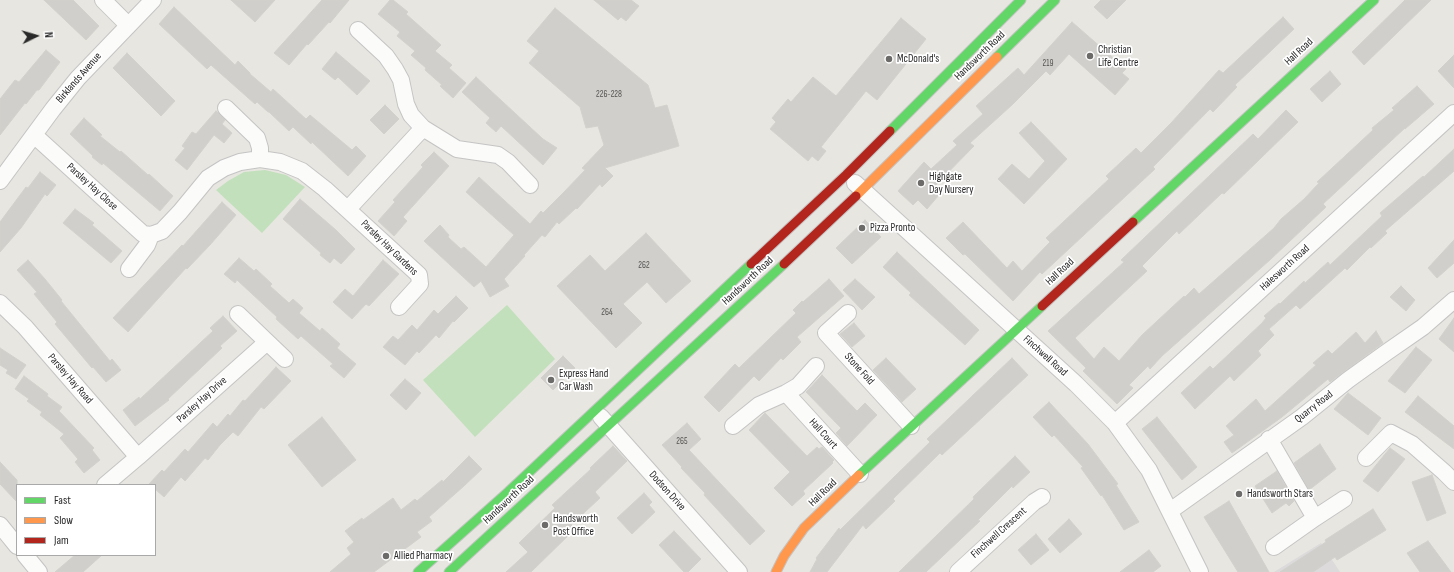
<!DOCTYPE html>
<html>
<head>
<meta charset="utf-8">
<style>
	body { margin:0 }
	#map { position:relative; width:1454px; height:572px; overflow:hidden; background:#e7e6e0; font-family:"Sofia Sans Condensed",sans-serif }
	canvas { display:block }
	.legend { position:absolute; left:16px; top:484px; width:140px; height:72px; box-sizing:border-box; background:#fff; border:1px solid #a9a9a9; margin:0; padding:5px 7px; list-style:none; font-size:12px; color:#292929 }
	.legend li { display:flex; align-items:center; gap:8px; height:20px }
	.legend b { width:20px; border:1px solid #a9a9a9 }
	.north { position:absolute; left:16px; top:16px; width:40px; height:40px; -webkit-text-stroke:3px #fff; paint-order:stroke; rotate:85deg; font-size:11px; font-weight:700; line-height:16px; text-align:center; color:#292929 }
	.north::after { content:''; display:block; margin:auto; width:14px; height:18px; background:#292929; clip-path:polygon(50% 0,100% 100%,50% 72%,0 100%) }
</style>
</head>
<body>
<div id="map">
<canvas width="1454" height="572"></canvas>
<ul class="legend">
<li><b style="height:5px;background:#63d668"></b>Fast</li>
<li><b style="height:5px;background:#ff974d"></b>Slow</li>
<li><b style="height:5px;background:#b3261e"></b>Jam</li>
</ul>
<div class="north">N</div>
</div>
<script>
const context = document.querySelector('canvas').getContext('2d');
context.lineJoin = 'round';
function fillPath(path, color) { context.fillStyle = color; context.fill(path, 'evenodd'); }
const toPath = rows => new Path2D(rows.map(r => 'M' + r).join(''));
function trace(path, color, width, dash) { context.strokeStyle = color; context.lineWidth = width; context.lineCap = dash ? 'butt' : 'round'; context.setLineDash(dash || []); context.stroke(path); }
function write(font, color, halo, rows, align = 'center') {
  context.font = font + ' "Sofia Sans Condensed",sans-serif'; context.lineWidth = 3.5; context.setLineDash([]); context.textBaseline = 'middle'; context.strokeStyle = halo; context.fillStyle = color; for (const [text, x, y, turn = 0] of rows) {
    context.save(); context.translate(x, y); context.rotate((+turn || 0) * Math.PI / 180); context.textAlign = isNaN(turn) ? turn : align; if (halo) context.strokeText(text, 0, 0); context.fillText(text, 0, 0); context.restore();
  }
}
fillPath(toPath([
	[1321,543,1340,572,1274,572]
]), '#dcdadb');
fillPath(toPath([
	[265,170,286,175,305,187,262,233,216,190,228,181,244,172],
	[507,305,555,359,475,437,423,380]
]), '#c2e0bc');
const building = toPath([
	[44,0,73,0,99,26,86,40,44,0],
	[231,0,275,0,255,22,231,0],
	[322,0,349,0,330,23,329,22,308,45,307,44,289,65,274,53,322,0],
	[390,0,393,0,408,12,406,14,441,45,435,51,452,65,449,68,466,83,453,98,440,86,442,85,425,70,426,68,411,55,415,51,397,36,400,32,378,14,390,0],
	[594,0,631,0,639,6,626,21,621,17,618,20,594,0],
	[1101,0,1126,0,1107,19,1094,7,1101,0],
	[1405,0,1431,0,1364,65,1352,52,1405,0],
	[174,7,235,65,238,61,250,73,250,74,271,92,273,89,306,119,310,115,352,150,356,146,366,156,348,176,312,142,311,144,293,127,289,131,269,112,268,112,257,102,255,104,211,65,207,69,159,24,174,7],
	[555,8,648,85,655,108,667,105,679,146,605,168,613,176,602,187,600,184,577,209,576,208,559,224,557,222,545,237,542,235,524,255,525,256,504,279,509,286,490,297,481,281,474,287,424,241,440,225,449,235,448,237,462,250,461,249,464,247,486,267,514,235,466,192,479,177,530,224,541,211,543,213,563,193,585,170,582,168,604,145,598,126,586,128,580,107,529,63,539,51,527,41,555,8],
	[1283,17,1294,29,1235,85,1237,87,1213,112,1210,109,1153,167,1155,169,1042,274,1040,272,1013,301,965,254,963,255,946,238,963,222,1007,268,1013,261,1022,271,1050,242,1046,238,1109,179,1106,176,1136,148,1141,153,1171,123,1219,70,1223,73,1283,17],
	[901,18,926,39,877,100,866,91,821,147,826,151,818,161,812,156,808,161,770,129,776,122,772,118,788,99,791,102,813,77,836,96,901,18],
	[1072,22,1126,69,1122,73,1129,79,1115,95,1069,54,1050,75,1046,71,1012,105,970,143,974,146,932,189,939,195,927,209,918,200,913,205,898,191,924,162,931,169,957,145,953,141,983,114,976,106,1018,68,1024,75,1072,22],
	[46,50,60,62,39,90,37,90,26,104,25,103,0,135,0,99,15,80,19,82,46,50],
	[336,52,370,81,357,95,338,77,335,80,322,69,336,52],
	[127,53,175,101,161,116,113,68,127,53],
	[1454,55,1454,88,1438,71,1454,55],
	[1330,71,1341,84,1322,102,1310,89,1330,71],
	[476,77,543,139,557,148,543,165,501,126,496,132,486,123,490,118,462,92,476,77],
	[1417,86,1434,104,1405,129,1405,128,1323,204,1326,207,1271,259,1162,356,1150,369,1148,366,1129,385,1133,388,1117,404,1083,371,1086,368,1048,331,1124,262,1121,260,1253,134,1258,139,1286,110,1298,122,1224,194,1222,193,1179,234,1177,231,1142,266,1147,271,1075,338,1094,359,1104,347,1119,361,1142,335,1184,296,1185,297,1194,288,1199,294,1274,228,1281,219,1304,199,1319,183,1317,182,1373,130,1372,128,1394,110,1392,108,1417,86],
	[385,105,399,119,384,134,370,120,385,105],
	[216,111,225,120,222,124,232,133,224,143,214,135,187,170,175,160,185,148,182,146,192,132,196,134,216,111],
	[84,118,102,135,100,136,120,152,121,151,148,175,149,174,173,196,160,211,103,163,102,165,92,157,93,156,70,134,84,118],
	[1031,122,1067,159,1024,204,998,179,1012,164,1029,179,1045,161,1019,133,1031,122],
	[1454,149,1454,171,1385,231,1387,233,1371,248,1370,247,1347,270,1345,268,1300,309,1296,305,1269,329,1274,335,1258,351,1261,355,1234,381,1230,376,1195,409,1181,393,1210,366,1213,369,1262,323,1266,318,1264,316,1279,303,1280,304,1304,281,1305,283,1328,262,1330,265,1382,216,1380,213,1423,176,1424,177,1454,149],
	[434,152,449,166,403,217,407,221,394,236,378,221,395,202,393,200,423,167,421,165,434,152],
	[40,172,56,185,47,196,45,194,21,228,0,252,0,222,26,187,28,188,40,172],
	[300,199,336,230,355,249,341,264,334,258,330,263,320,255,321,253,283,219,300,199],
	[222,202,236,215,210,245,187,269,186,268,128,332,113,318,182,245,183,246,222,202],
	[75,209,94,223,92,225,122,251,111,263,63,223,75,209],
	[865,220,881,237,852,264,836,248,865,220],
	[646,233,691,281,666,303,647,282,623,304,642,323,616,348,557,286,590,255,605,271,646,233],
	[1454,240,1454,263,1437,278,1428,268,1454,240],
	[897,252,979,330,965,345,909,295,911,293,883,267,897,252],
	[239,258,254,271,256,269,272,284,270,286,289,303,293,299,303,308,299,313,320,331,322,328,340,344,337,348,356,364,344,378,330,366,333,364,301,336,298,339,276,319,277,317,237,280,235,283,224,274,239,258],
	[28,260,45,279,62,300,61,301,110,361,112,359,121,370,106,382,93,367,92,368,55,324,57,322,34,294,37,292,17,270,28,260],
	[383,260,399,274,369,306,366,304,352,319,333,302,345,289,353,296,383,260],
	[829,279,844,296,797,337,801,342,783,360,781,358,759,381,754,376,719,412,704,397,735,364,739,368,796,313,793,310,802,301,803,302,829,279],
	[855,279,875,297,862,310,843,290,855,279],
	[1401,286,1415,300,1406,311,1390,297,1401,286],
	[456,296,468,308,454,322,453,321,439,338,436,335,419,353,417,351,405,365,383,347,393,336,398,340,412,325,417,330,434,310,438,314,456,296],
	[223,316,237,331,220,346,222,348,168,399,169,400,135,426,123,410,139,397,140,399,199,344,213,331,210,328,223,316],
	[1454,318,1454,352,1439,339,1454,318],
	[854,323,865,336,852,347,840,334,854,323],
	[1376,331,1383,343,1330,382,1328,379,1282,417,1232,453,1224,442,1234,435,1226,426,1256,399,1265,411,1316,365,1313,363,1328,350,1332,354,1356,332,1365,343,1376,331],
	[1416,347,1432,360,1405,393,1388,381,1416,347],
	[0,348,26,365,16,379,6,373,8,370,0,365,0,348],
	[563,356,575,368,553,390,541,378,563,356],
	[886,358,916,389,902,402,873,370,886,358],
	[1012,358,1028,375,942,455,940,453,893,499,895,501,866,529,863,525,827,572,810,572,817,559,816,558,839,528,840,530,894,477,930,442,927,439,1012,358],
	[276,367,291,381,264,409,261,407,238,436,233,432,220,445,208,460,205,458,185,481,181,477,164,497,155,489,155,485,149,484,162,470,164,472,185,449,188,452,213,423,217,427,228,414,230,416,243,400,245,401,276,367],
	[822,375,857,411,865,403,877,415,847,446,836,433,841,428,806,392,822,375],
	[24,376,48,394,47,396,62,407,59,411,94,448,92,450,100,460,84,473,75,462,78,459,60,438,64,434,40,415,42,412,27,401,29,399,15,389,24,376],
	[405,379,421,393,406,410,390,395,405,379],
	[1348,393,1381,418,1368,435,1334,409,1348,393],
	[1418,396,1454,426,1454,449,1405,412,1418,396],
	[1049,402,1088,444,1118,484,1116,485,1139,522,1124,530,1102,495,1101,496,1081,468,1083,467,1054,435,1052,437,1033,417,1049,402],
	[765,413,807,456,817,447,819,449,822,447,834,460,832,462,833,463,803,491,805,494,792,506,774,488,790,472,749,430,765,413],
	[322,417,356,460,322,487,288,445,322,417],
	[1157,417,1197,467,1182,480,1142,429,1157,417],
	[687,423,701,439,689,450,765,531,750,545,704,495,705,493,681,468,682,467,662,445,687,423],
	[1320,444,1336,469,1309,490,1294,463,1320,444],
	[613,446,627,461,595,492,600,498,571,525,575,529,531,572,506,572,528,552,519,543,555,508,552,505,591,469,590,468,613,446],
	[1390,448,1405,459,1378,492,1363,481,1390,448],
	[469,456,482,469,464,486,429,517,432,521,417,532,421,537,374,572,330,572,351,554,347,548,354,542,345,531,362,518,363,520,393,498,401,510,415,499,417,501,442,480,443,482,469,456],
	[1015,456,1030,472,1013,488,1012,486,978,520,980,521,926,572,899,572,974,499,973,497,1015,456],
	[0,462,17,480,17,502,0,484,0,462],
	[1277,471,1294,501,1289,506,1286,503,1272,513,1255,486,1277,471],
	[1432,475,1446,513,1427,521,1412,482,1432,475],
	[644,493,652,502,649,505,655,512,632,534,617,518,644,493],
	[1229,501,1269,572,1238,572,1204,517,1229,501],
	[1373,509,1386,530,1337,560,1335,557,1313,572,1280,572,1326,542,1325,540,1373,509],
	[1069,519,1082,534,1060,553,1048,539,1069,519],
	[674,531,701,559,688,572,684,572,659,545,674,531],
	[1036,534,1049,550,1031,565,1018,550,1036,534],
	[1428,541,1451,572,1420,572,1407,553,1428,541],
	[1149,550,1161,566,1153,572,1120,572,1149,550],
	[75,555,102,555,83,572,55,572,75,555]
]);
fillPath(building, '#d0cfcb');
trace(building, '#d2d1cc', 1);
const street = toPath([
	[103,0,128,25],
	[358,30,386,56,395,69,401,80,406,104,411,115,423,128,457,149,498,155,508,162,530,185],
	[226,108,257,138,260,148,260,159],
	[34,135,143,234,151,235,162,231,180,212,208,178,224,168,240,162,260,159,280,162,302,171,325,189,419,275,420,284,399,307],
	[0,181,53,109,78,78,153,0],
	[855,183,1076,384,1115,423,1149,470,1200,572],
	[348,209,423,128],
	[129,269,147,245,151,235],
	[0,303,25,327,138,457],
	[848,313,826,333,911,426],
	[238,314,285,359],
	[786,393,860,474],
	[601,417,739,572],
	[1115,423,1454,113],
	[733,426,759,405,786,393,798,386,816,366],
	[1269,439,1315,518,1344,499],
	[1366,458,1391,433,1412,444,1444,472,1454,482],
	[105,485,138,457,267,342],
	[1170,511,1302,417,1348,380,1387,352,1423,327,1454,300],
	[0,525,17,546],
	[1274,547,1315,518],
	[25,555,39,572],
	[958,572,1034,502,1042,497]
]);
const fast = toPath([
	[997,57,1055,0],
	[890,131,1021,0],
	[1133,222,1374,0],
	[859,475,1042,306],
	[418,572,508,492,751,264],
	[449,572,784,264]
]);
const slow = toPath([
	[856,196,997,57],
	[776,572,784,556,804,528,859,475]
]);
const jam = toPath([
	[751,264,846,175,890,131],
	[784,264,856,196],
	[1042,306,1133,222]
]);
trace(street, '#c5c4c4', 18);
trace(fast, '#c5c4c4', 11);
trace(slow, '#c5c4c4', 11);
trace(jam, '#c5c4c4', 11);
trace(street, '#fbfbfa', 16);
trace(fast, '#63d668', 9);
trace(slow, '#ff974d', 9);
trace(jam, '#b3261e', 9);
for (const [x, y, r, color] of [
	[1090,56,4,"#6c6b69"],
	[889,59,4,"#6c6b69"],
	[921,183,4,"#6c6b69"],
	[862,228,4,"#6c6b69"],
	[551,380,4,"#6c6b69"],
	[1239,494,4,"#6c6b69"],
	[545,525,4,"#6c6b69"],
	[386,556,4,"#6c6b69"]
]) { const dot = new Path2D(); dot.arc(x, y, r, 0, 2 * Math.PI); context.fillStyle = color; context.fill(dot); trace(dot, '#fff', 1.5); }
write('9px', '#545352', null, [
	["219",1048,64],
	["226-228",609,95],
	["262",644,266],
	["264",607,313],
	["265",682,442]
]);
write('11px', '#292929', '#fff', [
	["Christian",1098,50],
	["Life Centre",1098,63],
	["McDonald's",897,59],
	["Highgate",929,177],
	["Day Nursery",929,190],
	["Pizza Pronto",870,228],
	["Express Hand",559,374],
	["Car Wash",559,387],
	["Handsworth Stars",1247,494],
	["Handsworth",553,519],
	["Post Office",553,532],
	["Allied Pharmacy",394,556]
], 'left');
write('11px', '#292929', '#fff', [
	["Hall Road",1299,52,-43],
	["Handsworth Road",980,56,-44],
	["Birklands Avenue",79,78,-49],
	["Parsley Hay Close",92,187,42],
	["Parsley Hay Gardens",389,248,44],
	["Halesworth Road",1285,268,-42],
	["Hall Road",1060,272,-43],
	["Handsworth Road",748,281,-43],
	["Finchwell Road",1045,356,42],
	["Stone Fold",859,369,48],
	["Parsley Hay Road",70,379,49],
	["Parsley Hay Drive",202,400,-42],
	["Quarry Road",1314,407,-38],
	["Hall Court",823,434,48],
	["Dodson Drive",667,491,48],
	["Hall Road",823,493,-44],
	["Handsworth Road",509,500,-43],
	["Finchwell Crescent",999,533,-42]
]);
</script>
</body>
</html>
